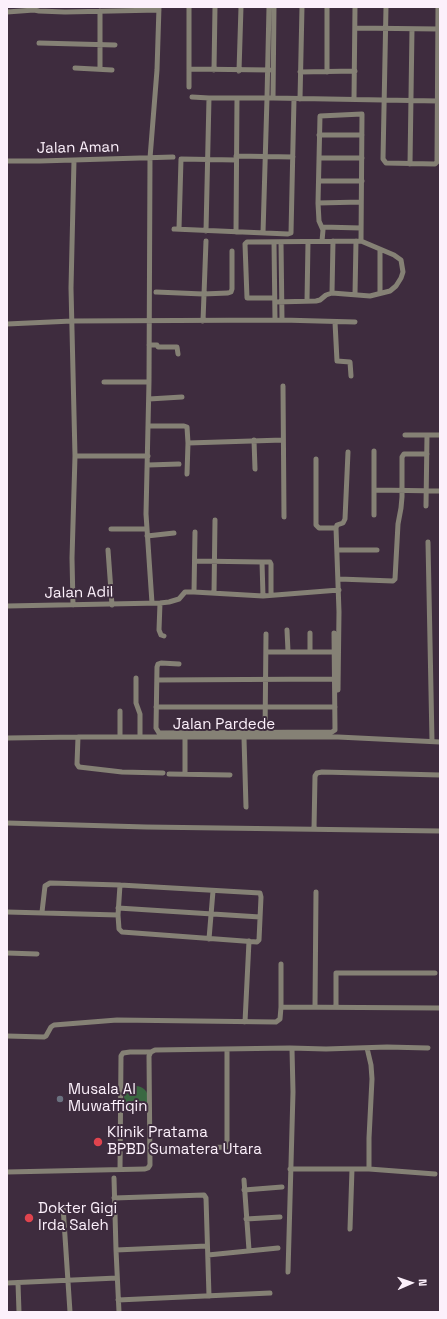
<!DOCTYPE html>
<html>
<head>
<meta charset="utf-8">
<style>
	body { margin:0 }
	#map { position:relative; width:447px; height:1319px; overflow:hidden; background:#3e2c3e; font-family:"Space Grotesk",sans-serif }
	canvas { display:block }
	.frame { position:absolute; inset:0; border:8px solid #fcf0fb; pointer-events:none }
	.north { position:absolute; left:391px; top:1263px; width:40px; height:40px; -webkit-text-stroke:3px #3e2c3e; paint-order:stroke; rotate:88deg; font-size:11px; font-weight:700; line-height:16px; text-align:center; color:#fcf0fb }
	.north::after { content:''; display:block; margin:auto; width:14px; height:18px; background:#fcf0fb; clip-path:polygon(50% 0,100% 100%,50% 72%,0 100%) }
</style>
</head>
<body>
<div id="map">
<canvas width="447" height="1319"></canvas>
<div class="frame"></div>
<div class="north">N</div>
</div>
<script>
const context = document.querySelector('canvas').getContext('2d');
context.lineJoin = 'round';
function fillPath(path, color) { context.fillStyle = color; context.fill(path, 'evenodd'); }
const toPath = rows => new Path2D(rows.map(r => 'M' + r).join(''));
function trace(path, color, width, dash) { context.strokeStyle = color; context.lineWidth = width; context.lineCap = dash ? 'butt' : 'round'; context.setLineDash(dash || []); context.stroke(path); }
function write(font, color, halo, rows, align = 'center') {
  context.font = font + ' "Space Grotesk",sans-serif'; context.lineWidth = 4; context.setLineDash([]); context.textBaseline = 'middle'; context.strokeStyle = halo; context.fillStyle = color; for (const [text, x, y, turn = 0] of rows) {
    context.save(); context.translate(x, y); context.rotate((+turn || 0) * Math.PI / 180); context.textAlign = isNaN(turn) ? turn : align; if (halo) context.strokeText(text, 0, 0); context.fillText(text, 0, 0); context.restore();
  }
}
fillPath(toPath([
	'124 1098a12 12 0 1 1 24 0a12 12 0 1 1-24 0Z'
]), '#3a6841');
trace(toPath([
	[386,7,383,159,386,163,435,164,437,162,438,7],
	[100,11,100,69],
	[7,12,34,10,39,11,65,12,159,10],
	[355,28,438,29],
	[39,43,115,45],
	[75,68,112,70],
	[189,69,270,70],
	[214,70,215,7],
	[239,71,241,7],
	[300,72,355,71],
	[327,72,327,7],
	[189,87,189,7],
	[192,97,209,98,273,98,438,101],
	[273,98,274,7],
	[300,99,302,7],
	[354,99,355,7],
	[319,135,362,135],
	[236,156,293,157],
	[319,158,362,158],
	[7,161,40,161,173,157],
	[410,164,412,29],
	[319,181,362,181],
	[318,203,361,202],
	[322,227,361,228],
	[174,229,288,234,291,233,294,99],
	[179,229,181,159,236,160],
	[206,231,209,98],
	[236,232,237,98],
	[263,233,267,98,269,7],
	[322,241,323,230,319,221,318,203,320,116,362,114,361,241],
	[274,242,275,320],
	[281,242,282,320],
	[380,249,380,293],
	[156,292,203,294,228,293,231,292,232,289,232,251],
	[355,294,356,241],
	[274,298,247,298,245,244,247,242,361,241,394,255,401,260,403,272,401,278,396,286,390,291,370,296,332,293],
	[307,301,308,242],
	[275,302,316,301,320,300,326,295,332,293,333,241],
	[203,321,206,241],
	[335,322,337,361,350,362,351,376],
	[7,324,72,321,282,320,355,322],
	[149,345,157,345,158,347,177,347,178,354],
	[104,382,149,382],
	[283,386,284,517],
	[149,399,182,397],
	[149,426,184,426,187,427,188,443,283,440],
	[405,435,427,435,426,506],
	[427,435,440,435],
	[254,440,255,469],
	[75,456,148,456],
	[316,459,316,525,319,528,336,528,339,612,338,690],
	[148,465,179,464],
	[187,474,188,443],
	[375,490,440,491],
	[374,515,374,451],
	[336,528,337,525,343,523,345,519,348,452],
	[111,529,147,529],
	[147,536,174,533],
	[428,542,432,741],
	[108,550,112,605],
	[337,550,377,550],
	[195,561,262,562,263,596],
	[262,562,270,562,271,564,271,595],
	[339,579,393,581,395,579,398,524,401,508,402,497,402,457,404,454,427,454],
	[194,592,195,532],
	[214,593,215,520],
	[152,603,146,514,149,382,150,158,157,70,159,7],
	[160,603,159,630,161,635,164,636],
	[73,605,72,558,75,456,71,288,74,160],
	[7,606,160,603,169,602,179,599,185,592,194,592,263,596,339,590],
	[287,630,288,651],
	[310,633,310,652],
	[266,652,335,652],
	[179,664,161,663,158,664,157,667,156,728,159,733,332,732,335,730,334,633],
	[136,678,136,703,140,714,140,737],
	[157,680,335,679],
	[156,707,335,707],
	[265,736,266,634],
	[78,737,77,764,79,767,122,772,163,773],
	[120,737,120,711],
	[185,737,185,774],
	[7,738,78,737,338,737,440,742],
	[244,738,246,807],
	[169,774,230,775],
	[7,823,146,827,440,831],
	[314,829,315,776,317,773,322,772,440,775],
	[118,908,260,917],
	[7,912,118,915],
	[42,912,45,886,50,883,120,885,260,893,261,897,259,940,257,942,122,932,119,929,118,915,120,885],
	[209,939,213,891],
	[7,953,37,954],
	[315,1006,316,892],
	[281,1007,281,964],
	[336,1007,336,973,435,973],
	[245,1022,249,941],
	[7,1036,44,1037,46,1036,51,1027,54,1025,117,1020,276,1022,280,1019,281,1007,440,1008],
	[150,1150,227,1147,227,1049],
	[120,1169,121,1056,123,1053,130,1052,151,1052],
	[290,1169,369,1169,369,1138,372,1079,371,1065,367,1048],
	[369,1169,435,1174],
	[7,1172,145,1169,148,1168,150,1165,149,1056,151,1052,155,1050,290,1048,326,1049,387,1047,428,1048],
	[114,1178,116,1250,119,1312],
	[244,1180,249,1250],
	[244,1190,282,1187],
	[114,1198,204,1195,206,1198,209,1296],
	[63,1206,70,1312],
	[246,1219,280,1217],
	[350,1229,352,1169],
	[116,1250,207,1246],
	[208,1255,278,1248],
	[288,1272,293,1092,292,1049],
	[7,1283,117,1278],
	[18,1283,19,1312],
	[118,1300,270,1293]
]), '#858175', 5);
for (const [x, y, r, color] of [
	[60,1099,4,"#6b7280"],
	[98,1142,5,"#e0444e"],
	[29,1218,5,"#e0444e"]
]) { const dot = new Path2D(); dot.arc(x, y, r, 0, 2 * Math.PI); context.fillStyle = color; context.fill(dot); trace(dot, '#3e2c3e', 1.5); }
write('15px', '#fcf0fb', '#3e2c3e', [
	["Jalan Aman",78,148,-1],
	["Jalan Adil",79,593,-1],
	["Jalan Pardede",224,725]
]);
write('15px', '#fcf0fb', '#3e2c3e', [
	["Musala Al",68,1090],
	["Muwaffiqin",68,1107],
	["Klinik Pratama",107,1133],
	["BPBD Sumatera Utara",107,1150],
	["Dokter Gigi",38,1209],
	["Irda Saleh",38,1226]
], 'left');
</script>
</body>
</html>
